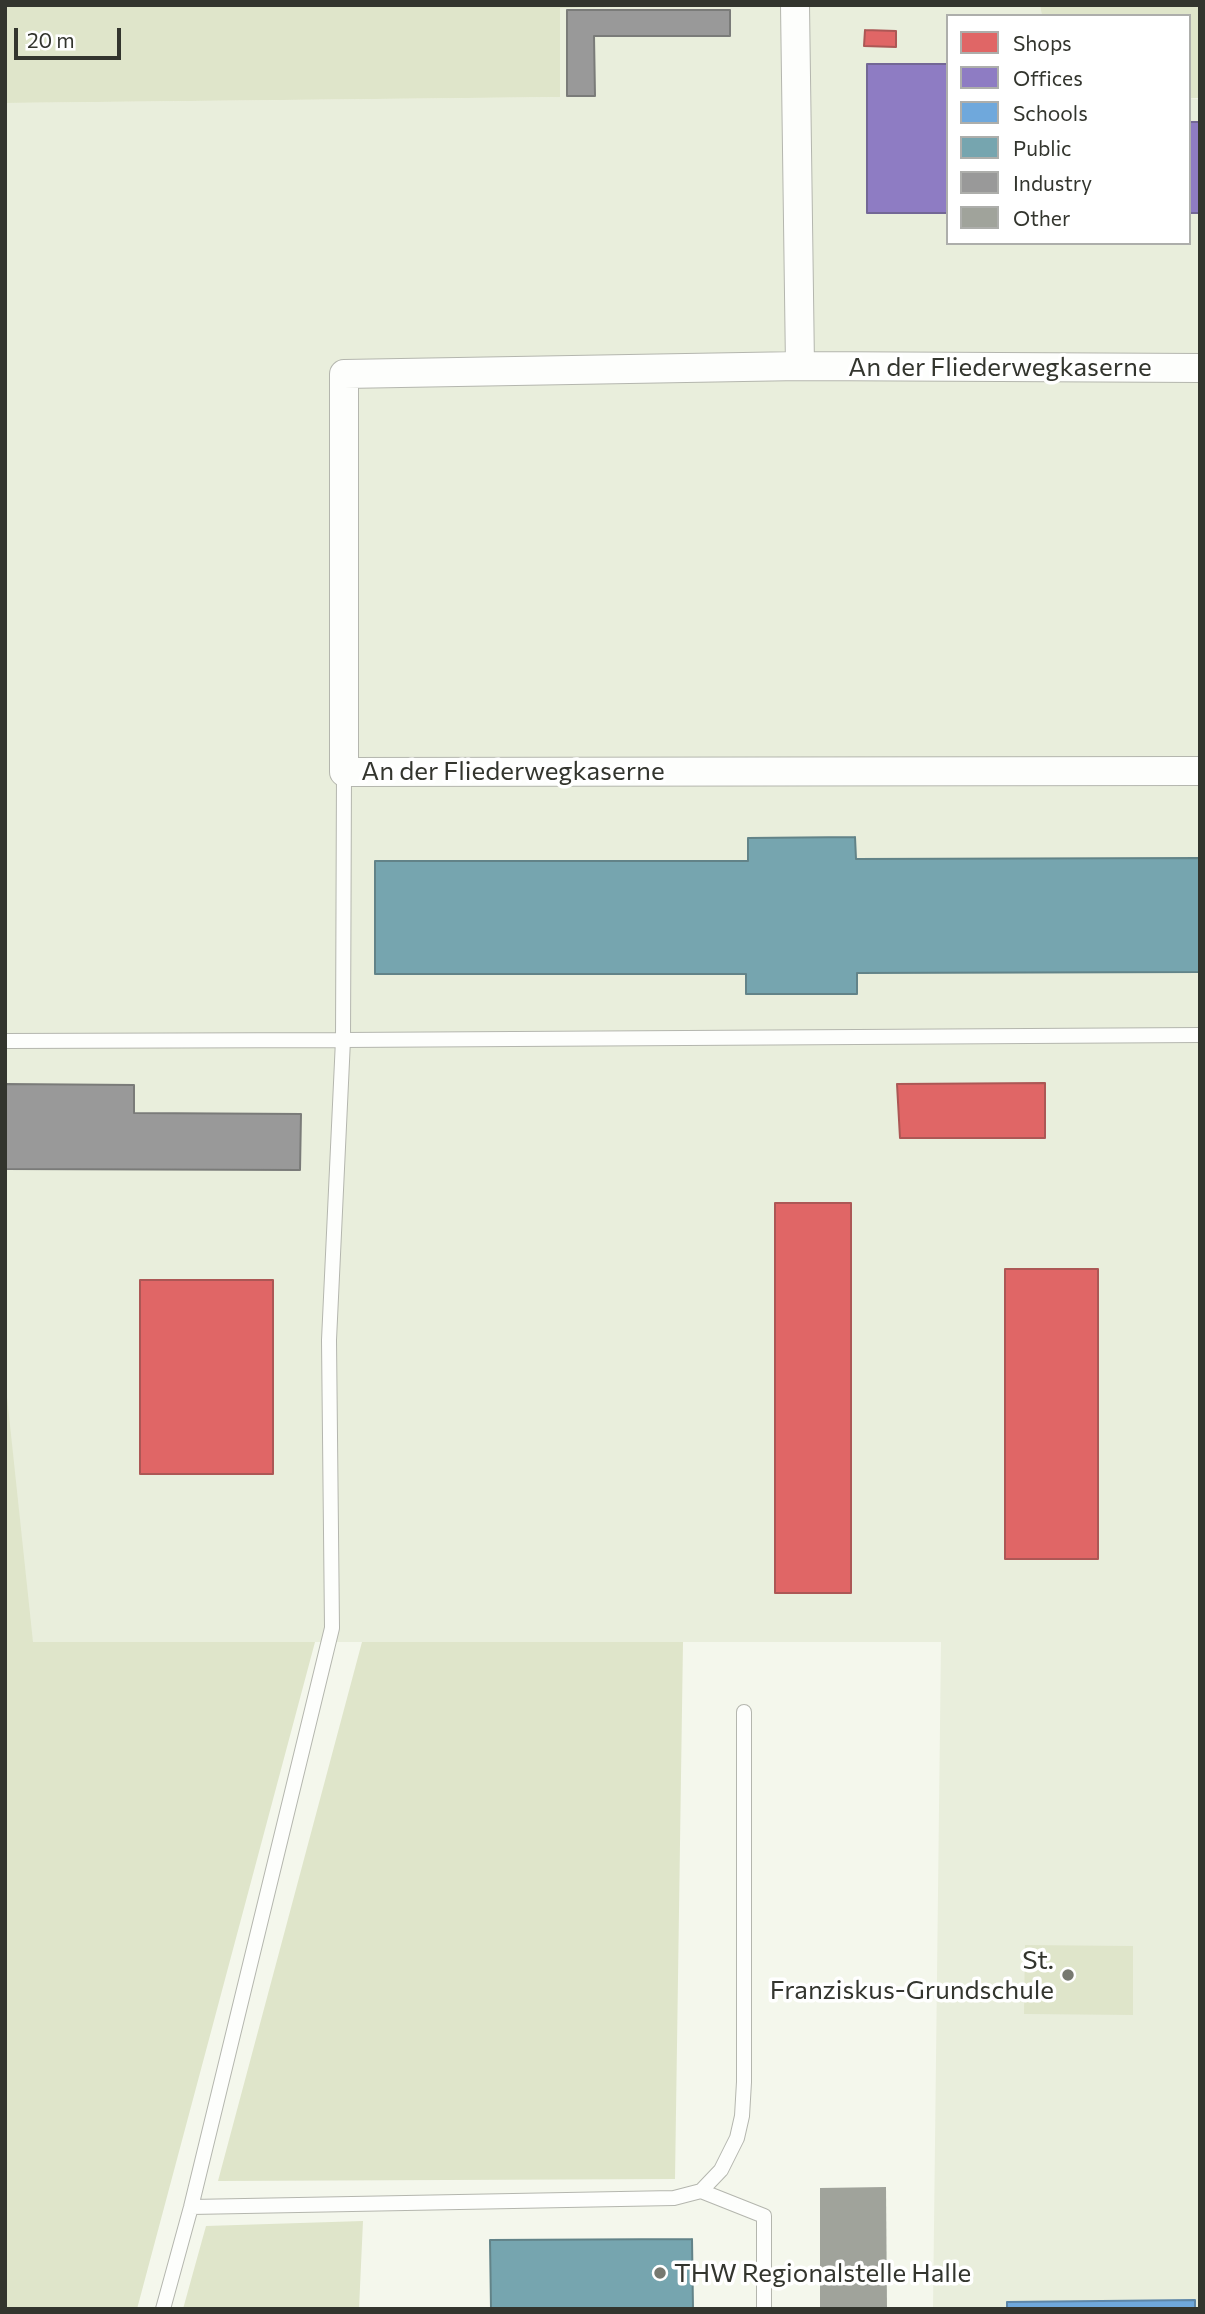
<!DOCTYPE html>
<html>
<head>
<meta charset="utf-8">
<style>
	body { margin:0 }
	#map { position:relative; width:1205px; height:2314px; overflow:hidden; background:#f4f7ec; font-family:Commissioner,sans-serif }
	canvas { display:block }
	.frame { position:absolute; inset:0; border:7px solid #33352e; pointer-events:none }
	.legend { position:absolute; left:946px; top:14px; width:245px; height:231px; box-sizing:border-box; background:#fff; border:2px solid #adaeab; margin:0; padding:9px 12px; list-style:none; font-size:21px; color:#33352e }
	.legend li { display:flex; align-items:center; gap:14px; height:35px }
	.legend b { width:35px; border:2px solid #adaeab }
	.scale { position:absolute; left:14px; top:28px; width:107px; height:32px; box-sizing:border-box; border:4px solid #33352e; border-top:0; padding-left:9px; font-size:21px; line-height:24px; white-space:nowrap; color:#33352e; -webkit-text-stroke:5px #fff; paint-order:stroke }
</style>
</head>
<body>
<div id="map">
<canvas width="1205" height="2314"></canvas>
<div class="frame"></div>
<ul class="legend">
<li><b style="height:19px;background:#e06666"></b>Shops</li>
<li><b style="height:19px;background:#8e7cc3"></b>Offices</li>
<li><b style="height:19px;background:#6fa8dc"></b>Schools</li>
<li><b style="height:19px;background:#76a5af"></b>Public</li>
<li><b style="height:19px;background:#999"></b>Industry</li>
<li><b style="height:19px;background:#a0a39b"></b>Other</li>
</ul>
<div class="scale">20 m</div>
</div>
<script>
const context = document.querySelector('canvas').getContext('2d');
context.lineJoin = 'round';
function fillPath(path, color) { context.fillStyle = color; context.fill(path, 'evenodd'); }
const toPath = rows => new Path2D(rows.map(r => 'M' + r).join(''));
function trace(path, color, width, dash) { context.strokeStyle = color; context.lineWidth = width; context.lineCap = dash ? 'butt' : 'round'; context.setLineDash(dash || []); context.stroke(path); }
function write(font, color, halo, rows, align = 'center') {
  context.font = font + ' Commissioner,sans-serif'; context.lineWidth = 7; context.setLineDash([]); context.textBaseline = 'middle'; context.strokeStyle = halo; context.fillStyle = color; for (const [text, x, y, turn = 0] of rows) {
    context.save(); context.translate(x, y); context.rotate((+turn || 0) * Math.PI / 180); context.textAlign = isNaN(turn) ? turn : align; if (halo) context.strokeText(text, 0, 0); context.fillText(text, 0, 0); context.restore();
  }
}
fillPath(toPath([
	[834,5,1040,5,1042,16,948,16,948,243,1189,243,1189,98,1200,99,1200,2309,933,2309,941,1642,5,1642,5,103,559,97,559,8]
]), '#e9eedc');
fillPath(toPath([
	[5,5,716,5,716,6,560,8,560,97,5,103],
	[1040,5,1200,5,1200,98,1189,98,1189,16,1042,16],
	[5,1378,33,1642,315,1642,137,2309,5,2309],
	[362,1642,683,1642,675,2179,218,2181],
	[1025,1945,1133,1946,1133,2015,1024,2014],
	[363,2221,359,2309,183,2309,206,2226]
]), '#dfe5ca');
const shops = toPath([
	[865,30,896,31,896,47,864,46,865,30],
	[1045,1083,1045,1138,900,1138,897,1084,1045,1083],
	[775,1203,851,1203,851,1593,775,1593,775,1203],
	[1005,1269,1098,1269,1098,1559,1005,1559,1005,1269],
	[140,1280,273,1280,273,1474,140,1474,140,1280]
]);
fillPath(shops, '#e06666');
trace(shops, '#ac5755', 2);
const offices = toPath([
	[867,64,948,64,948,213,867,213,867,64],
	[1189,122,1200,122,1200,213,1189,213,1189,122]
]);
fillPath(offices, '#8e7cc3');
trace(offices, '#736796', 2);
const schools = toPath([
	[1195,2300,1195,2309,1007,2309,1007,2302,1195,2300]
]);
fillPath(schools, '#6fa8dc');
trace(schools, '#5d86a8', 2);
const public = toPath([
	[855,837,856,859,1200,858,1200,972,857,973,857,994,746,994,746,974,375,974,375,861,748,861,748,838,855,837],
	[692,2239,693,2309,491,2309,490,2240,692,2239]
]);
fillPath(public, '#76a5af');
trace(public, '#628388', 2);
const industry = toPath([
	[567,10,730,10,730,36,594,36,595,96,567,96,567,10],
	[5,1084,134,1085,134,1113,301,1114,300,1170,5,1169,5,1084]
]);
fillPath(industry, '#999');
trace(industry, '#7a7b79', 2);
fillPath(toPath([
	[886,2187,887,2309,820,2309,820,2188]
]), '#a0a39b');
const service = toPath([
	[344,772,343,1040,1200,1035],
	[5,1041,343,1040,329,1340,332,1628,191,2207,163,2309],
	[701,2191,764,2216,764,2309],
	[191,2207,674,2198,701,2191,721,2170,737,2138,742,2116,744,2082,744,1712]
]);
const minor = toPath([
	[795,5,800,366],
	[1200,368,800,366,344,374,344,772,1200,771]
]);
trace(service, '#b4b6ae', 16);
trace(minor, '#b4b6ae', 30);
trace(service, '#fdfefc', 14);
trace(minor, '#fdfefc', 28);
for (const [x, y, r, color] of [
	[1068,1975,7,"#777970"],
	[660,2273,7,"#777970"]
]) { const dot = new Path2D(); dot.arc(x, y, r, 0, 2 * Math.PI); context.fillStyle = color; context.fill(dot); trace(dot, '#fff', 2.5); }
write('26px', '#33352e', '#fff', [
	["An der Fliederwegkaserne",1000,367],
	["An der Fliederwegkaserne",513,771]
]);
write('26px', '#33352e', '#fff', [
	["St.",1054,1960],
	["Franziskus-Grundschule",1054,1990],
	["THW Regionalstelle Halle",674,2273,"left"]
], 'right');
</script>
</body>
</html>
